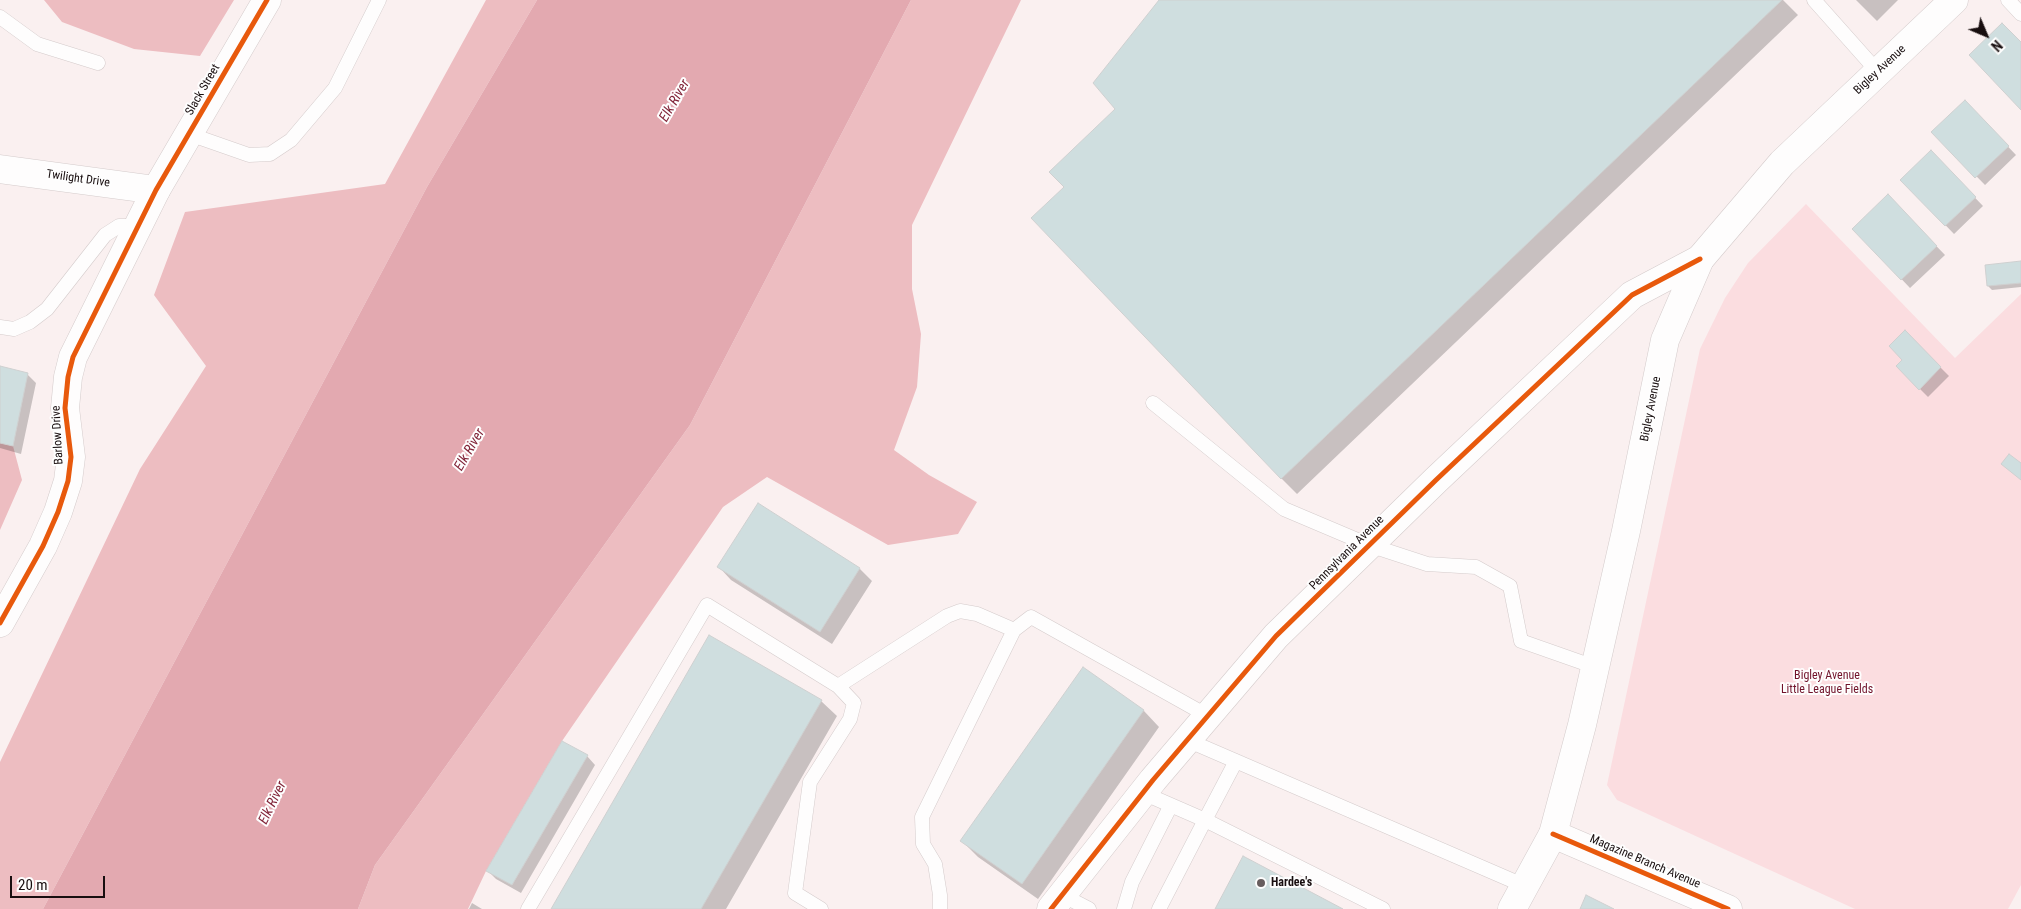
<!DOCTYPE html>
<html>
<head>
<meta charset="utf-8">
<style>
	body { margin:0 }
	#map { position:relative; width:2021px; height:909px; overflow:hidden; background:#faf0f0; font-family:"Roboto Condensed",sans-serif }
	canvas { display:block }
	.north { position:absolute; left:1961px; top:10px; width:50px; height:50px; -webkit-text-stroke:4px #fefefe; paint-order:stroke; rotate:135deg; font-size:14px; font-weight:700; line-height:20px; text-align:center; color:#180e0f }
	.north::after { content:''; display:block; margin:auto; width:18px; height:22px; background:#180e0f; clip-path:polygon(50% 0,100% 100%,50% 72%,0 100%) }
	.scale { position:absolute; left:10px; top:876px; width:95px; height:22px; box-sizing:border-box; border:2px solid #180e0f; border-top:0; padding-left:6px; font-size:15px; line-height:18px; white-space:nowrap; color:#180e0f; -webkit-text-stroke:4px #fefefe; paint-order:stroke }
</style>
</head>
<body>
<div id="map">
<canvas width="2021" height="909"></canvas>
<div class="north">N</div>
<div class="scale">20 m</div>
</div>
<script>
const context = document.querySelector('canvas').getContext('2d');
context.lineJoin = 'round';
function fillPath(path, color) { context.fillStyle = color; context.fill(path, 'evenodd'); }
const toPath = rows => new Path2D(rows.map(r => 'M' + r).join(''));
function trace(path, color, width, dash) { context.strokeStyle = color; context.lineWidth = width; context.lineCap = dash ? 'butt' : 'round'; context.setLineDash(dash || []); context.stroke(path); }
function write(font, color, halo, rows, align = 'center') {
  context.font = font + ' "Roboto Condensed",sans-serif'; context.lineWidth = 4; context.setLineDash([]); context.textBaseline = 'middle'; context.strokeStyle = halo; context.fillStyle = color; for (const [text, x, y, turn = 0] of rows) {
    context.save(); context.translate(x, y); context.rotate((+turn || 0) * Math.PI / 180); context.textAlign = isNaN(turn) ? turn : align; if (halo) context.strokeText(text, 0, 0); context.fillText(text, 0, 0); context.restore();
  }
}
fillPath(toPath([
	[1806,204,1955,358,2021,294,2021,885,2008,909,1855,909,1617,800,1607,785,1700,349,1725,298,1748,263]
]), '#fbdde0');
fillPath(toPath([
	[44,0,234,0,200,56,134,49,62,22],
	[486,0,537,0,427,187,43,909,0,909,0,762,140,469,206,366,154,295,185,212,385,184],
	[911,0,1021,0,912,225,912,289,921,334,917,387,894,450,929,475,977,502,958,534,888,545,767,477,723,507,562,741,486,871,468,909,358,909,375,865,690,425],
	[0,443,13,446,22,480,0,530]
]), '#edbdc1');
fillPath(toPath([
	[537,0,911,0,690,425,375,865,358,909,43,909,427,187]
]), '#e3a9b0');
fillPath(toPath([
	[1160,0,1783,0,1798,15,1297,494,1281,478,1117,109],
	[1856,0,1898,0,1877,21],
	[1973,110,2016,155,1985,185,1933,132],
	[1931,152,1983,206,1954,234,1902,180],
	[1888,196,1945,255,1910,288,1854,229],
	[2021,262,2021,287,1992,290,1988,286],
	[1905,332,1949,376,1928,397,1897,366,1904,360],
	[0,367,27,374,36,383,21,454,0,448],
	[719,567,860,569,872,581,832,644,731,580],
	[1083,669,1144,711,1159,727,1038,899,978,857,962,841],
	[821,701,837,716,726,909,553,909],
	[587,756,595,765,521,893,496,879,488,871],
	[472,903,482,909,469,909]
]), '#0003');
const building = toPath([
	[1159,0,1782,0,1281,479,1031,218,1064,187,1049,172,1115,109,1093,83,1159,0],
	[2002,23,2021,42,2021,110,1969,55,2002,23],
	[1965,100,2009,146,1975,178,1931,132,1965,100],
	[1931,150,1976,197,1945,226,1900,180,1931,150],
	[1888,194,1937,246,1901,280,1852,229,1888,194],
	[2021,261,2021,283,1987,286,1985,265,2021,261],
	[1905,330,1941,367,1919,390,1896,366,1902,360,1889,346,1905,330],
	[0,366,28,373,13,446,0,443,0,366],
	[2009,454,2021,463,2021,480,2001,464,2009,454],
	[758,503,860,568,820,632,717,567,758,503],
	[709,635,822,700,701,909,551,909,709,635],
	[1083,667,1144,710,1022,884,960,841,1083,667],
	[562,741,588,755,512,885,486,871,562,741],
	[1243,856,1343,909,1215,909,1243,856],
	[1586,895,1614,909,1580,909,1586,895]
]);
fillPath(building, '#cfdedf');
trace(building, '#cfd0d0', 1);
const lane = toPath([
	[1814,0,1878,72],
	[2008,0,2021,14],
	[0,17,37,44,98,63],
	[189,134,249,155,270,154,291,140,335,88,379,0],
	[0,327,14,329,30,322,47,309,105,235,119,226,137,226],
	[1153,403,1284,509,1369,545,1427,564,1476,567,1510,586,1521,641,1595,667],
	[838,686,947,616,960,611,977,614,1014,630],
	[1187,740,1525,886],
	[1143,793,1205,820,1236,761],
	[1062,895,1089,909],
	[528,909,707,605,838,686,854,703,850,719,810,782,795,893,821,909],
	[940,909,940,895,935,864,923,844,922,817,1014,630,1031,617,1208,716],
	[1124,909,1132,882,1171,805],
	[1159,909,1205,820,1383,909]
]);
const street = toPath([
	[0,169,156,190],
	[1051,909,1153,780,1276,636,1436,480,1632,295,1700,259]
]);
const secondary = toPath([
	[0,623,43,546,58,512,68,481,71,457,65,408,68,377,73,357,156,190,267,0],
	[1553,834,1728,909]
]);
const primary = toPath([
	[1512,909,1553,834,1582,725,1626,531,1665,340,1700,259,1782,163,1954,0]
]);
trace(lane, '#d4cbcb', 15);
trace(street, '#d4cbcb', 29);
trace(secondary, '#d4cbcb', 29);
trace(primary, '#d4cbcb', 29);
trace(lane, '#fefdfd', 14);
trace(street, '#fefdfd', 28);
trace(secondary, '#fefdfd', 28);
trace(primary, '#fefdfd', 28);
trace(toPath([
	[0,623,43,546,58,512,68,481,71,457,65,408,68,377,73,357,156,190,267,0],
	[1553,834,1728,909],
	[1051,909,1153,780,1276,636,1436,480,1632,295,1700,259]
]), '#e8590c', 5);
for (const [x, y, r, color] of [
	[1261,883,5,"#675d5e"]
]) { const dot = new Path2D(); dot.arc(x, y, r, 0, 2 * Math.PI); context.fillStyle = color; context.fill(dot); trace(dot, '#fefefe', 2); }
write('12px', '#180e0f', '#fefefe', [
	["Bigley Avenue",1880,70,-43],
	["Slack Street",203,90,-60],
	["Twilight Drive",78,179,8],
	["Bigley Avenue",1651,409,-79],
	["Barlow Drive",58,435,-93],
	["Pennsylvania Avenue",1347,553,-45],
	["Magazine Branch Avenue",1645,862,23]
]);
write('12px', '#70122a', '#fefefe', [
	["Bigley Avenue",1827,676],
	["Little League Fields",1827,690]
]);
write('bold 12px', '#180e0f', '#fefefe', [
	["Hardee's",1271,883]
], 'left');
write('italic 14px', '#822539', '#fefefe', [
	["Elk River",675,101,-60],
	["Elk River",470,450,-60],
	["Elk River",273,803,-64]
]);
</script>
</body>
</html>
